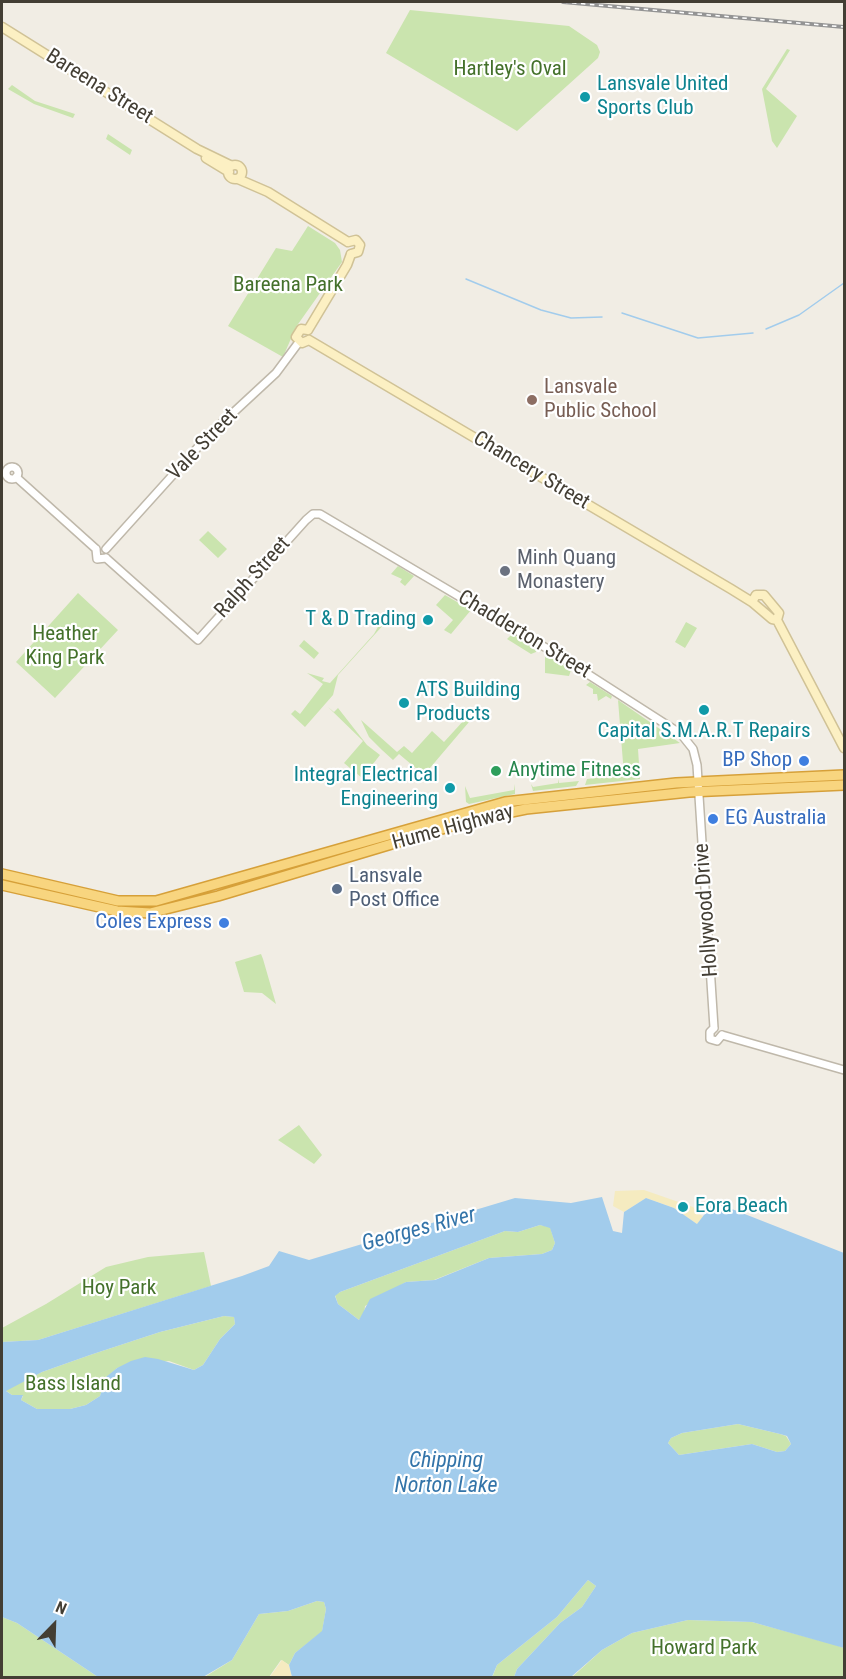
<!DOCTYPE html>
<html>
<head>
<meta charset="utf-8">
<style>
	body { margin:0 }
	#map { position:relative; width:846px; height:1679px; overflow:hidden; background:#f1ede4; font-family:"Roboto Condensed",sans-serif }
	canvas { display:block }
	.frame { position:absolute; inset:0; border:3px solid #433e34; pointer-events:none }
	.north { position:absolute; left:24px; top:1595px; width:60px; height:60px; -webkit-text-stroke:4px #fff; paint-order:stroke; rotate:23deg; font-size:16px; font-weight:700; line-height:24px; text-align:center; color:#433e34 }
	.north::after { content:''; display:block; margin:auto; width:21px; height:27px; background:#433e34; clip-path:polygon(50% 0,100% 100%,50% 72%,0 100%) }
</style>
</head>
<body>
<div id="map">
<canvas width="846" height="1679"></canvas>
<div class="frame"></div>
<div class="north">N</div>
</div>
<script>
const context = document.querySelector('canvas').getContext('2d');
context.lineJoin = 'round';
function fillPath(path, color) { context.fillStyle = color; context.fill(path, 'evenodd'); }
const toPath = rows => new Path2D(rows.map(r => 'M' + r).join(''));
function trace(path, color, width, dash) { context.strokeStyle = color; context.lineWidth = width; context.lineCap = dash ? 'butt' : 'round'; context.setLineDash(dash || []); context.stroke(path); }
function write(font, color, halo, rows, align = 'center') {
  context.font = font + ' "Roboto Condensed",sans-serif'; context.lineWidth = 4.5; context.setLineDash([]); context.textBaseline = 'middle'; context.strokeStyle = halo; context.fillStyle = color; for (const [text, x, y, turn = 0] of rows) {
    context.save(); context.translate(x, y); context.rotate((+turn || 0) * Math.PI / 180); context.textAlign = isNaN(turn) ? turn : align; if (halo) context.strokeText(text, 0, 0); context.fillText(text, 0, 0); context.restore();
  }
}
fillPath(toPath([
	[410,10,569,26,597,45,600,52,598,58,517,131,386,53],
	[787,49,790,50,766,89,797,116,777,148,772,141,762,89],
	[12,85,35,101,75,114,73,118,34,104,8,89],
	[108,134,132,150,130,155,106,139],
	[308,226,335,243,340,250,342,262,296,327,283,357,228,326,276,248,292,251],
	[208,531,227,549,218,558,199,540],
	[398,566,414,576,405,586,400,582,402,579,391,574],
	[78,593,118,630,55,698,16,662],
	[445,595,471,610,451,634,444,630,453,620,436,605],
	[390,609,395,612,338,675,333,695,305,727,291,714,295,710,300,714,323,684,307,673,324,678,322,681,330,683,374,634,379,625,383,625,382,618],
	[686,622,697,628,685,648,675,642],
	[512,634,537,649,536,652,531,654,507,639],
	[304,640,319,653,314,659,299,646],
	[545,654,571,670,569,676,545,673],
	[590,682,612,696,611,699,606,696,598,701,597,694,593,694,593,689,586,685],
	[618,700,680,743,638,749,640,779,585,785,587,779,624,775],
	[328,707,334,712,338,708,367,745,380,755,362,778,344,763,363,741],
	[465,719,469,722,424,775,399,754,393,760,382,750,369,737,361,720,397,752,404,746,412,753,432,731,444,742],
	[559,779,559,783,579,781,576,786,533,791,531,784,533,787,558,783],
	[515,784,515,794,469,804,466,802,465,786,470,798,514,790],
	[261,954,263,959,276,1004,262,993,244,992,235,962],
	[299,1125,322,1155,314,1164,278,1140],
	[540,1225,550,1227,555,1243,552,1250,542,1254,489,1258,434,1280,406,1282,365,1306,364,1315,359,1320,338,1304,335,1295,340,1292,505,1231,518,1232],
	[204,1252,211,1286,38,1340,2,1342,2,1328,46,1304,106,1267,148,1257],
	[224,1316,234,1317,235,1324,220,1339,203,1365,194,1370,169,1361,117,1368,107,1377,100,1396,86,1405,70,1409,37,1409,21,1400,23,1396,12,1395,5,1390,42,1372,90,1355,160,1332],
	[738,1424,780,1434,786,1436,791,1444,785,1451,777,1452,752,1444,679,1455,668,1443,671,1438,682,1433],
	[588,1580,596,1586,582,1607,560,1623,517,1669,514,1677,492,1678,497,1665,557,1617],
	[317,1601,324,1602,326,1609,322,1632,295,1653,289,1665,281,1660,269,1677,203,1678,232,1660,259,1614,288,1611],
	[2,1617,17,1623,98,1677,2,1677],
	[688,1620,752,1622,836,1645,844,1648,844,1677,571,1678,602,1650,632,1633]
]), '#cae4ae');
fillPath(toPath([
	[644,1190,693,1207,703,1217,697,1224,674,1208,646,1198,624,1212,613,1206,615,1191],
	[282,1660,289,1665,292,1677,269,1678]
]), '#f5ebc0');
fillPath(toPath([
	[602,1197,613,1231,622,1233,624,1212,646,1198,674,1208,697,1224,714,1202,844,1253,844,1648,752,1622,688,1620,632,1633,602,1650,571,1677,514,1677,517,1669,560,1623,582,1607,596,1586,588,1580,557,1617,497,1665,492,1677,292,1677,289,1665,295,1653,322,1631,326,1609,324,1602,317,1601,288,1611,259,1614,232,1660,203,1677,98,1677,17,1623,2,1617,2,1342,38,1340,242,1276,269,1266,279,1251,309,1260,515,1198,571,1203],
	[540,1225,550,1228,555,1243,552,1250,542,1254,489,1258,435,1280,406,1282,370,1299,359,1320,338,1304,335,1296,340,1292,505,1231,518,1232],
	[224,1316,234,1317,235,1324,220,1339,203,1365,194,1370,158,1359,145,1357,131,1361,117,1368,106,1377,100,1396,86,1405,70,1409,37,1409,21,1400,23,1395,12,1395,6,1391,42,1372,90,1355,160,1332],
	[738,1424,780,1434,787,1436,791,1444,785,1451,777,1452,752,1444,679,1455,668,1443,671,1438,682,1433]
]), '#a2ccec');
trace(toPath([
	[466,279,541,310,571,318,602,317],
	[622,313,698,338,753,333],
	[766,329,799,315,844,283]
]), '#a2ccec', 1.5);
const tertiary = toPath([
	'6 473a6 6 0 1 1 12 0a6 6 0 1 1-12 0Z',
	[16,477,96,549],
	[96,549,97,559,106,558],
	[106,549,208,436,276,373,299,342],
	[106,558,198,640,306,520,313,514,320,514,558,655,681,734,693,749,697,765,714,1028],
	[714,1028,710,1032,710,1039,717,1041,722,1035],
	[722,1035,844,1070]
]);
const secondary = toPath([
	[2,27,197,149,230,165],
	[206,158,229,172],
	'228 172a7 7 0 1 1 14 0a7 7 0 1 1-14 0Z',
	[238,179,268,192,348,242],
	[348,242,356,240,360,245,358,252,351,254],
	[308,330,347,265,351,254],
	[308,330,301,329,296,337,302,343,309,340],
	[309,340,731,589,752,602,772,619,777,620],
	[752,602,756,595,764,595,779,613,777,620],
	[777,620,844,748]
]);
const trunk = toPath([
	[2,874,118,901,156,901,505,802,676,783,844,775],
	[2,885,117,911,150,913,218,896,472,820,526,809,689,792,844,785]
]);
trace(tertiary, '#bfb8aa', 10);
trace(secondary, '#d0c296', 11);
trace(trunk, '#d6a039', 12);
trace(tertiary, '#fff', 7);
trace(secondary, '#fcf0c3', 8);
trace(trunk, '#f8d57f', 9);
const rail = toPath([
	[563,2,844,27]
]);
trace(rail, '#949494', 4);
trace(rail, '#fff', 1.5, [4.5]);
for (const [x, y, r, color] of [
	[585,97,6,"#0f9aa8"],
	[532,400,6,"#8d6e63"],
	[505,571,6,"#6b7280"],
	[428,620,6,"#0f9aa8"],
	[404,703,6,"#0f9aa8"],
	[704,710,6,"#0f9aa8"],
	[804,761,6,"#3f7fe0"],
	[496,771,6,"#2e9e5b"],
	[450,788,6,"#0f9aa8"],
	[713,819,6,"#3f7fe0"],
	[337,889,6,"#5c6f8a"],
	[224,923,6,"#3f7fe0"],
	[683,1207,6,"#0f9aa8"]
]) { const dot = new Path2D(); dot.arc(x, y, r, 0, 2 * Math.PI); context.fillStyle = color; context.fill(dot); trace(dot, '#fff', 2); }
write('21px', '#44712b', '#fff', [
	["Hartley's Oval",510,70],
	["Bareena Park",288,286],
	["Heather",65,635],
	["King Park",65,659],
	["Hoy Park",119,1289],
	["Bass Island",73,1385],
	["Howard Park",704,1649]
]);
write('21px', '#0d838f', '#fff', [
	["Lansvale United",597,85],
	["Sports Club",597,109],
	["T & D Trading",416,620,"right"],
	["ATS Building",416,691],
	["Products",416,715],
	["Capital S.M.A.R.T Repairs",704,732,"center"],
	["Integral Electrical",438,776,"right"],
	["Engineering",438,800,"right"],
	["Eora Beach",695,1207]
], 'left');
write('21px', '#433e34', '#fff', [
	["Bareena Street",99,87,32],
	["Vale Street",203,445,-46],
	["Chancery Street",531,471,31],
	["Ralph Street",253,578,-48],
	["Chadderton Street",524,635,31],
	["Hume Highway",453,828,-15],
	["Hollywood Drive",707,910,-94]
]);
write('21px', '#785e54', '#fff', [
	["Lansvale",544,388],
	["Public School",544,412]
], 'left');
write('21px', '#5b616d', '#fff', [
	["Minh Quang",517,559],
	["Monastery",517,583]
], 'left');
write('21px', '#366cbe', '#fff', [
	["BP Shop",792,761],
	["EG Australia",725,819,"left"],
	["Coles Express",212,923]
], 'right');
write('21px', '#27864d', '#fff', [
	["Anytime Fitness",508,771]
], 'left');
write('21px', '#4e5e75', '#fff', [
	["Lansvale",349,877],
	["Post Office",349,901]
], 'left');
write('italic 22px', '#3374a9', '#fff', [
	["Georges River",419,1230,-15],
	["Chipping",446,1461],
	["Norton Lake",446,1486]
]);
</script>
</body>
</html>
